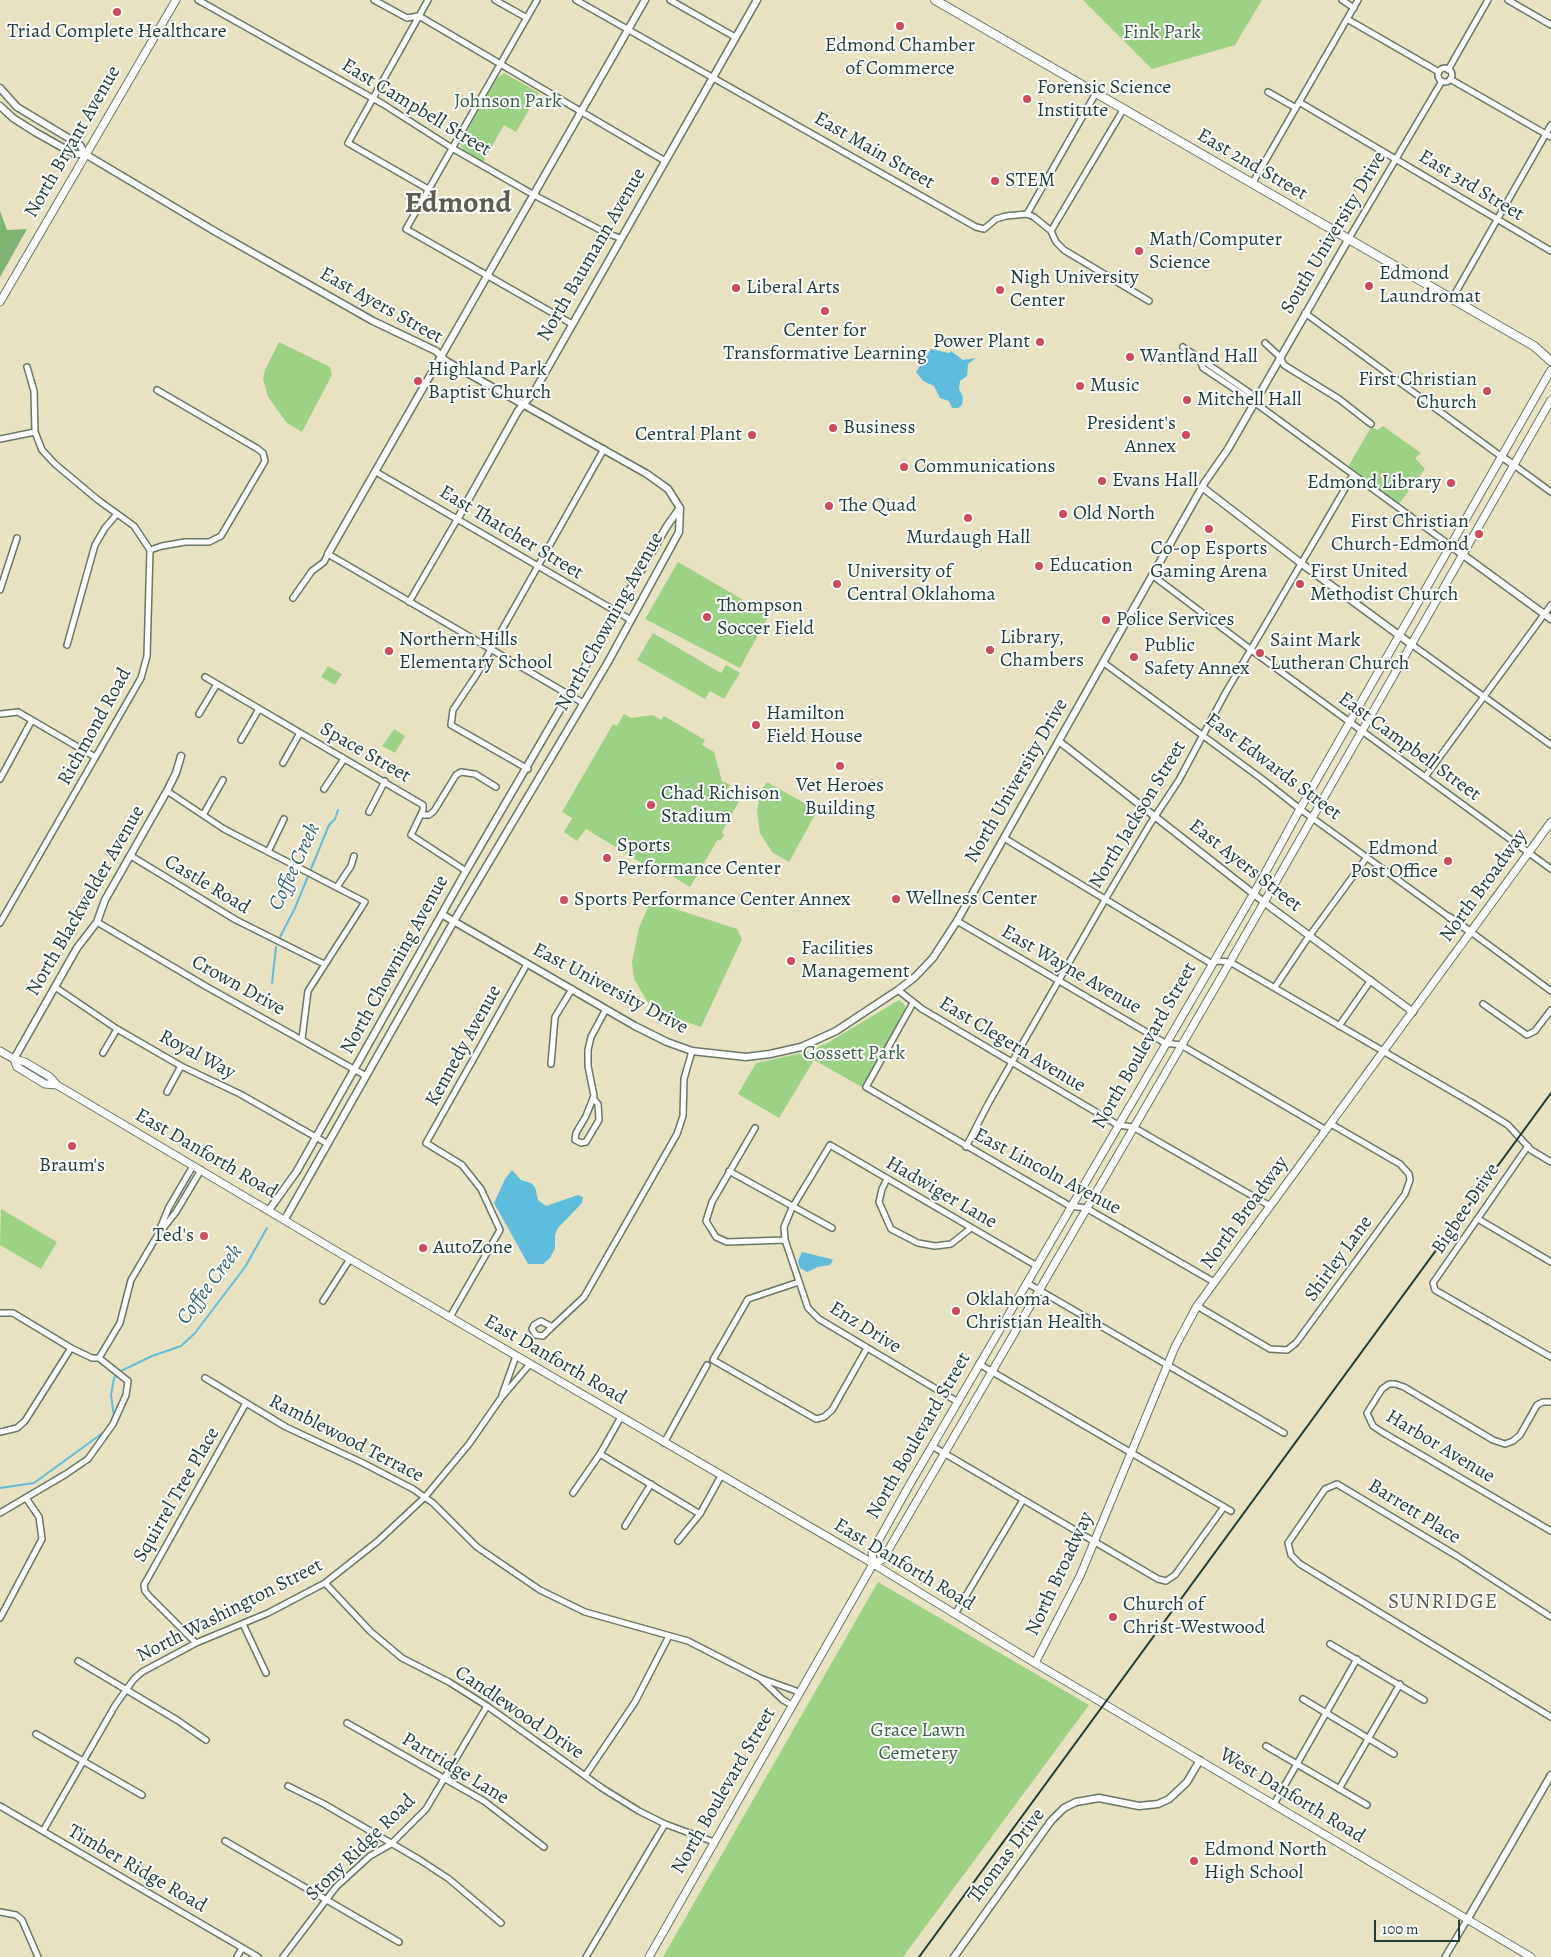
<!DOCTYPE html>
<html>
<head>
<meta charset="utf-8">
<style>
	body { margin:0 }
	#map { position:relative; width:1551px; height:1957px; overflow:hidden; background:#e9e2c0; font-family:Alegreya,serif }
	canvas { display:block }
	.scale { position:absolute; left:1374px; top:1920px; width:86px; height:22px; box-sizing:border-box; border:2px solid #1f3d34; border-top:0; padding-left:6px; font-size:15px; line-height:18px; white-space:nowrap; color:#1f3d34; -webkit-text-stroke:4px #fff; paint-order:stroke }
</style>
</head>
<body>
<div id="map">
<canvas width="1551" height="1957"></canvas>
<div class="scale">100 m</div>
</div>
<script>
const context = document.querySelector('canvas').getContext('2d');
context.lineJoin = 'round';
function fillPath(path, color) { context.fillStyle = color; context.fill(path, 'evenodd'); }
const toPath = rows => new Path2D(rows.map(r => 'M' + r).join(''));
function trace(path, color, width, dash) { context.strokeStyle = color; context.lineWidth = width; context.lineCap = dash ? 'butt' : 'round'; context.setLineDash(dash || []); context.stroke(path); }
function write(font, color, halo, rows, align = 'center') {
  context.font = font + ' Alegreya,serif'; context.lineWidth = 4; context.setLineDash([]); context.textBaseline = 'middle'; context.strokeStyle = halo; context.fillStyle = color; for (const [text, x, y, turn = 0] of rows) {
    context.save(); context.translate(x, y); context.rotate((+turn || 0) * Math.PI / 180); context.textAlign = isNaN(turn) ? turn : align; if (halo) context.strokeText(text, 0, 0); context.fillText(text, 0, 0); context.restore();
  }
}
fillPath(toPath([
	[1083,0,1262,0,1235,45,1152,69],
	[504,73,539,93,516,132,504,125,483,162,463,151,460,143,497,78],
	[279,342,330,367,332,375,302,432,287,423,268,397,263,379,265,370],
	[1421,372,1436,382,1434,387,1429,388,1417,379],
	[1383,426,1421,453,1415,458,1425,469,1399,504,1348,467,1371,427,1378,430],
	[678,562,769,615,740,668,645,619],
	[653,633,721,673,726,665,740,673,724,699,710,691,705,699,637,660],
	[328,666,342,674,335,685,321,677],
	[624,714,631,718,653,715,661,720,664,716,705,740,702,745,714,752,722,781,730,785,727,790,741,798,722,832,724,835,720,841,718,839,690,887,666,872,645,865,586,829,577,841,564,832,572,818,562,812,613,724,617,726],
	[394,729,405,736,395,753,382,746],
	[767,782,815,809,816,813,789,862,772,852,760,833,757,810,761,791],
	[657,903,737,929,742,939,701,1027,672,1017,650,1006,634,979,632,962,639,928,649,905],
	[899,1000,905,1005,905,1012,862,1087,814,1060,779,1118,738,1094,756,1063,807,1052,829,1042],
	[1,1209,57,1242,41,1269,0,1245],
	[878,1582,1089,1705,903,1957,663,1957]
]), '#9cd284');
fillPath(toPath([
	[0,211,7,230,27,229,0,277]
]), '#7db472');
fillPath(toPath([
	[931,349,949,353,951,351,963,360,976,358,968,364,967,376,960,381,959,389,963,397,962,405,958,408,952,408,949,401,940,398,934,386,923,381,916,372],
	[512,1170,521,1180,531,1183,535,1187,538,1200,546,1206,578,1195,583,1197,582,1203,558,1228,555,1235,555,1248,550,1258,543,1264,528,1264,494,1203,505,1179],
	[802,1252,831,1259,833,1260,830,1265,818,1267,807,1272,800,1268,798,1261]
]), '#5ebddd');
trace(toPath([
	[280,937,295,908,329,825,335,819,338,810],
	[272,983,276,947],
	[114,1416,111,1395,114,1378,121,1371,152,1356,181,1346,195,1333,245,1267,267,1228],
	[0,1488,34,1483,104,1432]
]), '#5ebddd', 2);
const minor = toPath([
	[198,0,383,104,452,148,534,195,606,233,620,238],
	[374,0,407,18,419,16,665,161],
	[495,0,527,18],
	[537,0,406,229,572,324],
	[576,0,976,227,984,229,996,219,1006,216,1027,214,1034,217,1051,231,1056,242,1064,250,1149,301],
	[670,0,735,37],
	[1342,0,1354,8],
	[1508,0,1551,25],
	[1347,19,1439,72],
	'1438 75a7 7 0 1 1 14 0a7 7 0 1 1-14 0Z',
	[1448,70,1488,0],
	[1450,79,1551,137],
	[1268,92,1296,108],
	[1299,102,1551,251],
	[1252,184,1358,0],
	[428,189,348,143,428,0],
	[1027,214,1096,93],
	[1051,231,1123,110],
	[1348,240,1442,81],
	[1452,299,1551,125],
	[1305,313,1502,457],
	[1265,343,1280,357,1284,365,1339,399,1371,424],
	[1183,347,1250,393,1254,402],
	[1200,360,1203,368,1254,402,1451,546],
	[0,439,35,432],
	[1514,465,1551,492],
	[376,472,631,620],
	[150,550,162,546,185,542,209,542,221,536,265,461,263,453,258,449,157,390],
	[1152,575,1258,655,1551,869],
	[0,590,17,538],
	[293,598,312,571,324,562,328,554,583,703],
	[409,602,458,518],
	[1411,644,1551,745],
	[67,645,95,545,105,528,117,514],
	[1104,663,1262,779,1300,809,1449,917],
	[205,677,423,805,423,810,411,835,466,871],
	[1,714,18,712,95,757],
	[199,714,217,684],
	[241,740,259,709],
	[283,763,300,733],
	[528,769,451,725,453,710,477,674,604,449],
	[1425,777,1551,605],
	[0,779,32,720],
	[324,789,344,759],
	[167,791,224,829,365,902,308,991,302,1039],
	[369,812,385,781],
	[203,815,223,780],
	[421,815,429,815,434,811,456,775,461,772,475,774,496,787],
	[1004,838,1212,964,1217,961,1230,962,1474,1104,1508,1125,1531,1150,1551,1162],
	[268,852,284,819],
	[131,856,236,920,324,964],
	[337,887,351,866,354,856],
	[957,921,1165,1043,1181,1045,1326,1130],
	[97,922,207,987,366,1076],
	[0,923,141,678,147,656,150,550,134,526,98,500,55,464,42,450,35,432,34,391,27,367],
	[1471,932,1551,991],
	[55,987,117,1029,181,1066,240,1094,328,1144],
	[1275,987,1305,942,1367,857],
	[898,990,922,1009,1118,1125,1133,1127,1270,1206],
	[913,1003,866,1087,1070,1206,1086,1208,1214,1282],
	[1483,1004,1527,1035,1535,1031,1551,1010],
	[1339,1026,1371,980],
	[103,1053,117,1029],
	[551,1064,555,1017,572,989],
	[167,1092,181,1066],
	[593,1098,598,1104,599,1120,586,1142,581,1143,575,1140,576,1133,586,1116,594,1096,588,1066,588,1050,591,1037,606,1009],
	[755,1128,712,1202,706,1221,716,1237,727,1242,785,1240],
	[1528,1146,1433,1283,1435,1290,1551,1357],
	[966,1147,988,1104,1106,898,1150,824,1179,780,1226,692,1353,475],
	[729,1171,832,1228],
	[887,1179,882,1189,879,1202,891,1229,918,1243,935,1246,951,1244,971,1228],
	[1478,1219,1551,1262],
	[159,1231,169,1207,193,1166],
	[799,1282,748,1299,713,1360,816,1419,824,1417,832,1410,867,1348],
	[1027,1283,1284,1433],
	[323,1301,350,1259],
	[1197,1306,1270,1349,1287,1350,1296,1343,1405,1194,1410,1180,1409,1174,1400,1164,1331,1124],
	[0,1313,13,1313,71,1348,92,1358,99,1358],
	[450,1317,500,1230,481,1189,462,1165,426,1143,527,964],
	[552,1327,543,1336,536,1335,532,1329,534,1325,541,1321,552,1327,584,1297,677,1134,683,1116,684,1079,692,1051],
	[99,1358,120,1323,131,1280,157,1236,176,1212,201,1170],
	[979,1364,1231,1511],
	[205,1378,286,1427,363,1463,413,1489,433,1503,477,1547,540,1590,585,1612,688,1641,760,1678],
	[502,1395,516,1356],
	[958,1402,819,1319,808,1308,785,1240,784,1227,792,1208,830,1145,1037,1266],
	[1551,1402,1543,1402,1537,1405,1520,1435,1513,1441,1505,1444,1493,1440,1404,1387,1395,1384,1389,1384,1382,1389,1367,1413,1373,1426,1382,1432,1551,1531],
	[0,1432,17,1428,25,1421,71,1348],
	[664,1443,707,1365],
	[932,1446,1158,1579,1166,1581,1175,1575,1224,1507],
	[600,1454,700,1514],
	[573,1493,600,1454,621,1417],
	[0,1513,66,1474,88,1459,113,1424,126,1395,128,1381,99,1358],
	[625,1526,651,1484],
	[678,1541,700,1514,721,1476],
	[325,1583,371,1632,402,1658,449,1682,487,1706,602,1788,639,1811,665,1824,714,1842],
	[955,1614,1023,1500],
	[1551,1617,1457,1556,1337,1484,1325,1489,1288,1543,1291,1555,1300,1564,1551,1717],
	[0,1618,42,1539,39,1517,26,1498],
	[243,1624,266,1673],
	[196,1643,150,1597,145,1591,144,1585,246,1403],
	[1330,1644,1424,1700],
	[78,1661,177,1720,206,1740],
	[1303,1699,1394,1754],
	[792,1705,783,1700,760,1678,799,1692],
	[347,1723,484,1801,544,1847],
	[36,1734,142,1795],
	[1266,1746,1367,1805],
	[585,1776,635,1702,669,1636],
	[288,1786,324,1804,420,1860,449,1879,501,1923],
	[1339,1789,1400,1684],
	[1274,1804,1357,1659],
	[0,1806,258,1957],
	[43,1831,116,1704,134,1679,142,1672,196,1643,268,1613,325,1583,378,1541,425,1497,469,1444,501,1398,530,1364],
	[225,1841,399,1942],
	[0,1912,16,1915,22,1920,38,1957],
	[237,1957,242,1948],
	[283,1957,336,1887,370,1856,391,1844,426,1809,487,1706],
	[586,1957,665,1824],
	[1445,1957,1467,1920]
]);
const tertiary = toPath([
	[0,88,17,107,80,145,85,154],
	[0,106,13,118,35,132,74,154,85,154,216,232,373,321,436,351,446,361,647,474,668,489,680,508],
	[1502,457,1514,465],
	[1202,487,1302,564,1411,644],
	[458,518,518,411,534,392,757,0],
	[1451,546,1551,619],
	[328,554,645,0],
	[1060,742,1269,906,1413,1012],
	[443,915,635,1026,667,1042,692,1051,746,1057,770,1054,801,1047,836,1031,898,990,915,977,933,958,957,921,1205,482,1228,449,1348,240],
	[1449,917,1471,932],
	[14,1059,77,948,97,922,105,900,167,791,176,773,181,756],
	[269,1210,297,1171,466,871,667,526,679,509],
	[285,1219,454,921,608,662,679,532,680,508],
	[1467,1920,1551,1775],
	[954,1957,1051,1821,1064,1808,1076,1802,1099,1798,1139,1806,1158,1804,1169,1799,1187,1782,1200,1760]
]);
const secondary = toPath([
	[0,302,176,0],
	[0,1051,14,1059,25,1062,50,1077,57,1085,338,1252,862,1557,1035,1663,1531,1957],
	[14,1059,17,1067,45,1084,57,1085],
	[873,1564,872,1552,910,1484,1258,886,1300,809,1551,370],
	[1035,1663,1080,1576,1175,1347,1197,1306,1551,822],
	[649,1957,873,1564,883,1559,1230,962,1551,400]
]);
const primary = toPath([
	[935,0,1506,330,1534,346,1551,361]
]);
trace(minor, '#667765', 8);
trace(tertiary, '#667765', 9);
trace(secondary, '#667765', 9);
trace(primary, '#667765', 10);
trace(minor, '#fff', 5);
trace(tertiary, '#fff', 6);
trace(secondary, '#fff', 7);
trace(primary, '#fff', 8);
trace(toPath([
	[919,1957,1551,1093]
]), '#1f3d34', 2);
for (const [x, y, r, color] of [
	[117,12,5,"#d1495b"],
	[900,26,5,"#d1495b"],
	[1027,99,5,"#d1495b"],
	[995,181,5,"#d1495b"],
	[1139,251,5,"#d1495b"],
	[1369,286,5,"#d1495b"],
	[736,288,5,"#d1495b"],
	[1000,290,5,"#d1495b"],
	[825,311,5,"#d1495b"],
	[1040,342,5,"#d1495b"],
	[1130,357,5,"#d1495b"],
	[418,381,5,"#d1495b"],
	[1080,386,5,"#d1495b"],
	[1487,391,5,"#d1495b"],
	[1187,400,5,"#d1495b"],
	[833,428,5,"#d1495b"],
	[752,435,5,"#d1495b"],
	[1186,435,5,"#d1495b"],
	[904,467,5,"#d1495b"],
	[1102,481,5,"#d1495b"],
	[1451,483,5,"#d1495b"],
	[829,506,5,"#d1495b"],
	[1063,514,5,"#d1495b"],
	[968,518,5,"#d1495b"],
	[1209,529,5,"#d1495b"],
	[1479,534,5,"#d1495b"],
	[1039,566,5,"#d1495b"],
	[837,584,5,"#d1495b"],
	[1300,584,5,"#d1495b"],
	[707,617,5,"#d1495b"],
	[1106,620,5,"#d1495b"],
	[990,650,5,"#d1495b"],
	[389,651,5,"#d1495b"],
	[1260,653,5,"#d1495b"],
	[1134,657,5,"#d1495b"],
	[756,725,5,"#d1495b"],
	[840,766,5,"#d1495b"],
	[651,805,5,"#d1495b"],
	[607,858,5,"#d1495b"],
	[1448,861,5,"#d1495b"],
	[896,899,5,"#d1495b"],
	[564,900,5,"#d1495b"],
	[791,961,5,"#d1495b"],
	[72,1146,5,"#d1495b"],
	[204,1236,5,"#d1495b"],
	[423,1248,5,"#d1495b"],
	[956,1311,5,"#d1495b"],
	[1113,1617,5,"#d1495b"],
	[1194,1861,5,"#d1495b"]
]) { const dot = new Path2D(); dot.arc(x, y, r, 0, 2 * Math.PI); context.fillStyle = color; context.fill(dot); trace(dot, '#fff', 2); }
write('20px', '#1f3d34', '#fff', [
	["Triad Complete Healthcare",117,32,"center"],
	["Edmond Chamber",900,46,"center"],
	["of Commerce",900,69,"center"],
	["Forensic Science",1037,88],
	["Institute",1037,111],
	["STEM",1005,181],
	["Math/Computer",1149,240],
	["Science",1149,263],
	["Edmond",1379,274],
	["Laundromat",1379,297],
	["Nigh University",1010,278],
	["Center",1010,301],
	["Liberal Arts",746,288],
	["Center for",825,331,"center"],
	["Transformative Learning",825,354,"center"],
	["Power Plant",1030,342,"right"],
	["Wantland Hall",1140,357],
	["Highland Park",428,370],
	["Baptist Church",428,393],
	["First Christian",1477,380,"right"],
	["Church",1477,403,"right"],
	["Music",1090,386],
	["Mitchell Hall",1197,400],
	["President's",1176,424,"right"],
	["Annex",1176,447,"right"],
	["Business",843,428],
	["Central Plant",742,435,"right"],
	["Communications",914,467],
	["Evans Hall",1112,481],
	["Edmond Library",1441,483,"right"],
	["The Quad",839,506],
	["Old North",1073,514],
	["First Christian",1469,522,"right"],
	["Church-Edmond",1469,545,"right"],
	["Murdaugh Hall",968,538,"center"],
	["Co-op Esports",1209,549,"center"],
	["Gaming Arena",1209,572,"center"],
	["Education",1049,566],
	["University of",847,572],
	["Central Oklahoma",847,595],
	["First United",1310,572],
	["Methodist Church",1310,595],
	["Thompson",717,606],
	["Soccer Field",717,629],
	["Police Services",1116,620],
	["Library,",1000,638],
	["Chambers",1000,661],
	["Northern Hills",399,640],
	["Elementary School",399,663],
	["Saint Mark",1270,641],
	["Lutheran Church",1270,664],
	["Public",1144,646],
	["Safety Annex",1144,669],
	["Hamilton",766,714],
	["Field House",766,737],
	["Vet Heroes",840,786,"center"],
	["Building",840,809,"center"],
	["Chad Richison",661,794],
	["Stadium",661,817],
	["Sports",617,846],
	["Performance Center",617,869],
	["Edmond",1438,849,"right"],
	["Post Office",1438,872,"right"],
	["Wellness Center",906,899],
	["Sports Performance Center Annex",574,900],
	["Facilities",801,949],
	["Management",801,972],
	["Braum's",72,1166,"center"],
	["Ted's",194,1236,"right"],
	["AutoZone",433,1248],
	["Oklahoma",966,1300],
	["Christian Health",966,1323],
	["Church of",1123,1605],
	["Christ-Westwood",1123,1628],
	["Edmond North",1204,1850],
	["High School",1204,1873]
], 'left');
write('20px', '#3e6248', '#fff', [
	["Fink Park",1162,33],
	["Johnson Park",508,102],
	["Gossett Park",854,1054],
	["Grace Lawn",918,1731],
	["Cemetery",918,1754]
]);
write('20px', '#1f3d34', '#fff', [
	["East Campbell Street",416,108,31],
	["North Bryant Avenue",73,142,-60],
	["East Main Street",874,151,30],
	["East 2nd Street",1252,165,30],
	["East 3rd Street",1471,186,31],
	["South University Drive",1334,233,-59],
	["North Baumann Avenue",592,255,-60],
	["East Ayers Street",381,306,29],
	["East Thatcher Street",511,533,31],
	["North Chowning Avenue",610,622,-61],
	["Richmond Road",95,727,-61],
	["East Campbell Street",1409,747,36],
	["Space Street",365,753,30],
	["East Edwards Street",1273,767,37],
	["North University Drive",1017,781,-60],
	["North Jackson Street",1138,815,-59],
	["East Ayers Street",1245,866,38],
	["Castle Road",207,885,31],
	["North Broadway",1484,886,-54],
	["North Blackwelder Avenue",86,901,-60],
	["North Chowning Avenue",395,965,-61],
	["East Wayne Avenue",1071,970,30],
	["Crown Drive",238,986,29],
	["East University Drive",610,989,28],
	["East Clegern Avenue",1012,1045,31],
	["Kennedy Avenue",464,1046,-61],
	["North Boulevard Street",1145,1046,-60],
	["Royal Way",197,1055,28],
	["East Danforth Road",206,1154,30],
	["East Lincoln Avenue",1047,1172,28],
	["Hadwiger Lane",941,1193,30],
	["Bigbee Drive",1466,1209,-56],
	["North Broadway",1245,1213,-54],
	["Shirley Lane",1339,1259,-54],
	["Enz Drive",865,1328,32],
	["East Danforth Road",555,1360,30],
	["North Boulevard Street",919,1436,-60],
	["Ramblewood Terrace",346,1439,27],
	["Harbor Avenue",1440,1447,31],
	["Squirrel Tree Place",177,1495,-60],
	["Barrett Place",1414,1512,32],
	["East Danforth Road",904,1565,31],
	["North Broadway",1060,1574,-65],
	["North Washington Street",230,1611,-27],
	["Candlewood Drive",519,1713,34],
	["Partridge Lane",455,1769,31],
	["North Boulevard Street",724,1791,-60],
	["West Danforth Road",1292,1796,31],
	["Stony Ridge Road",361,1848,-44],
	["Thomas Drive",1007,1856,-53],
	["Timber Ridge Road",137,1869,30]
]);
write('italic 21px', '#326367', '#fff', [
	["Coffee Creek",295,867,-65],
	["Coffee Creek",210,1285,-53]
]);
context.letterSpacing = '1px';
write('21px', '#5c5c4f', '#fff', [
	["SUNRIDGE",1443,1603]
]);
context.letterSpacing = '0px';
write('bold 30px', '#5c5c4f', '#fff', [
	["Edmond",458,205]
]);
</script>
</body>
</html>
